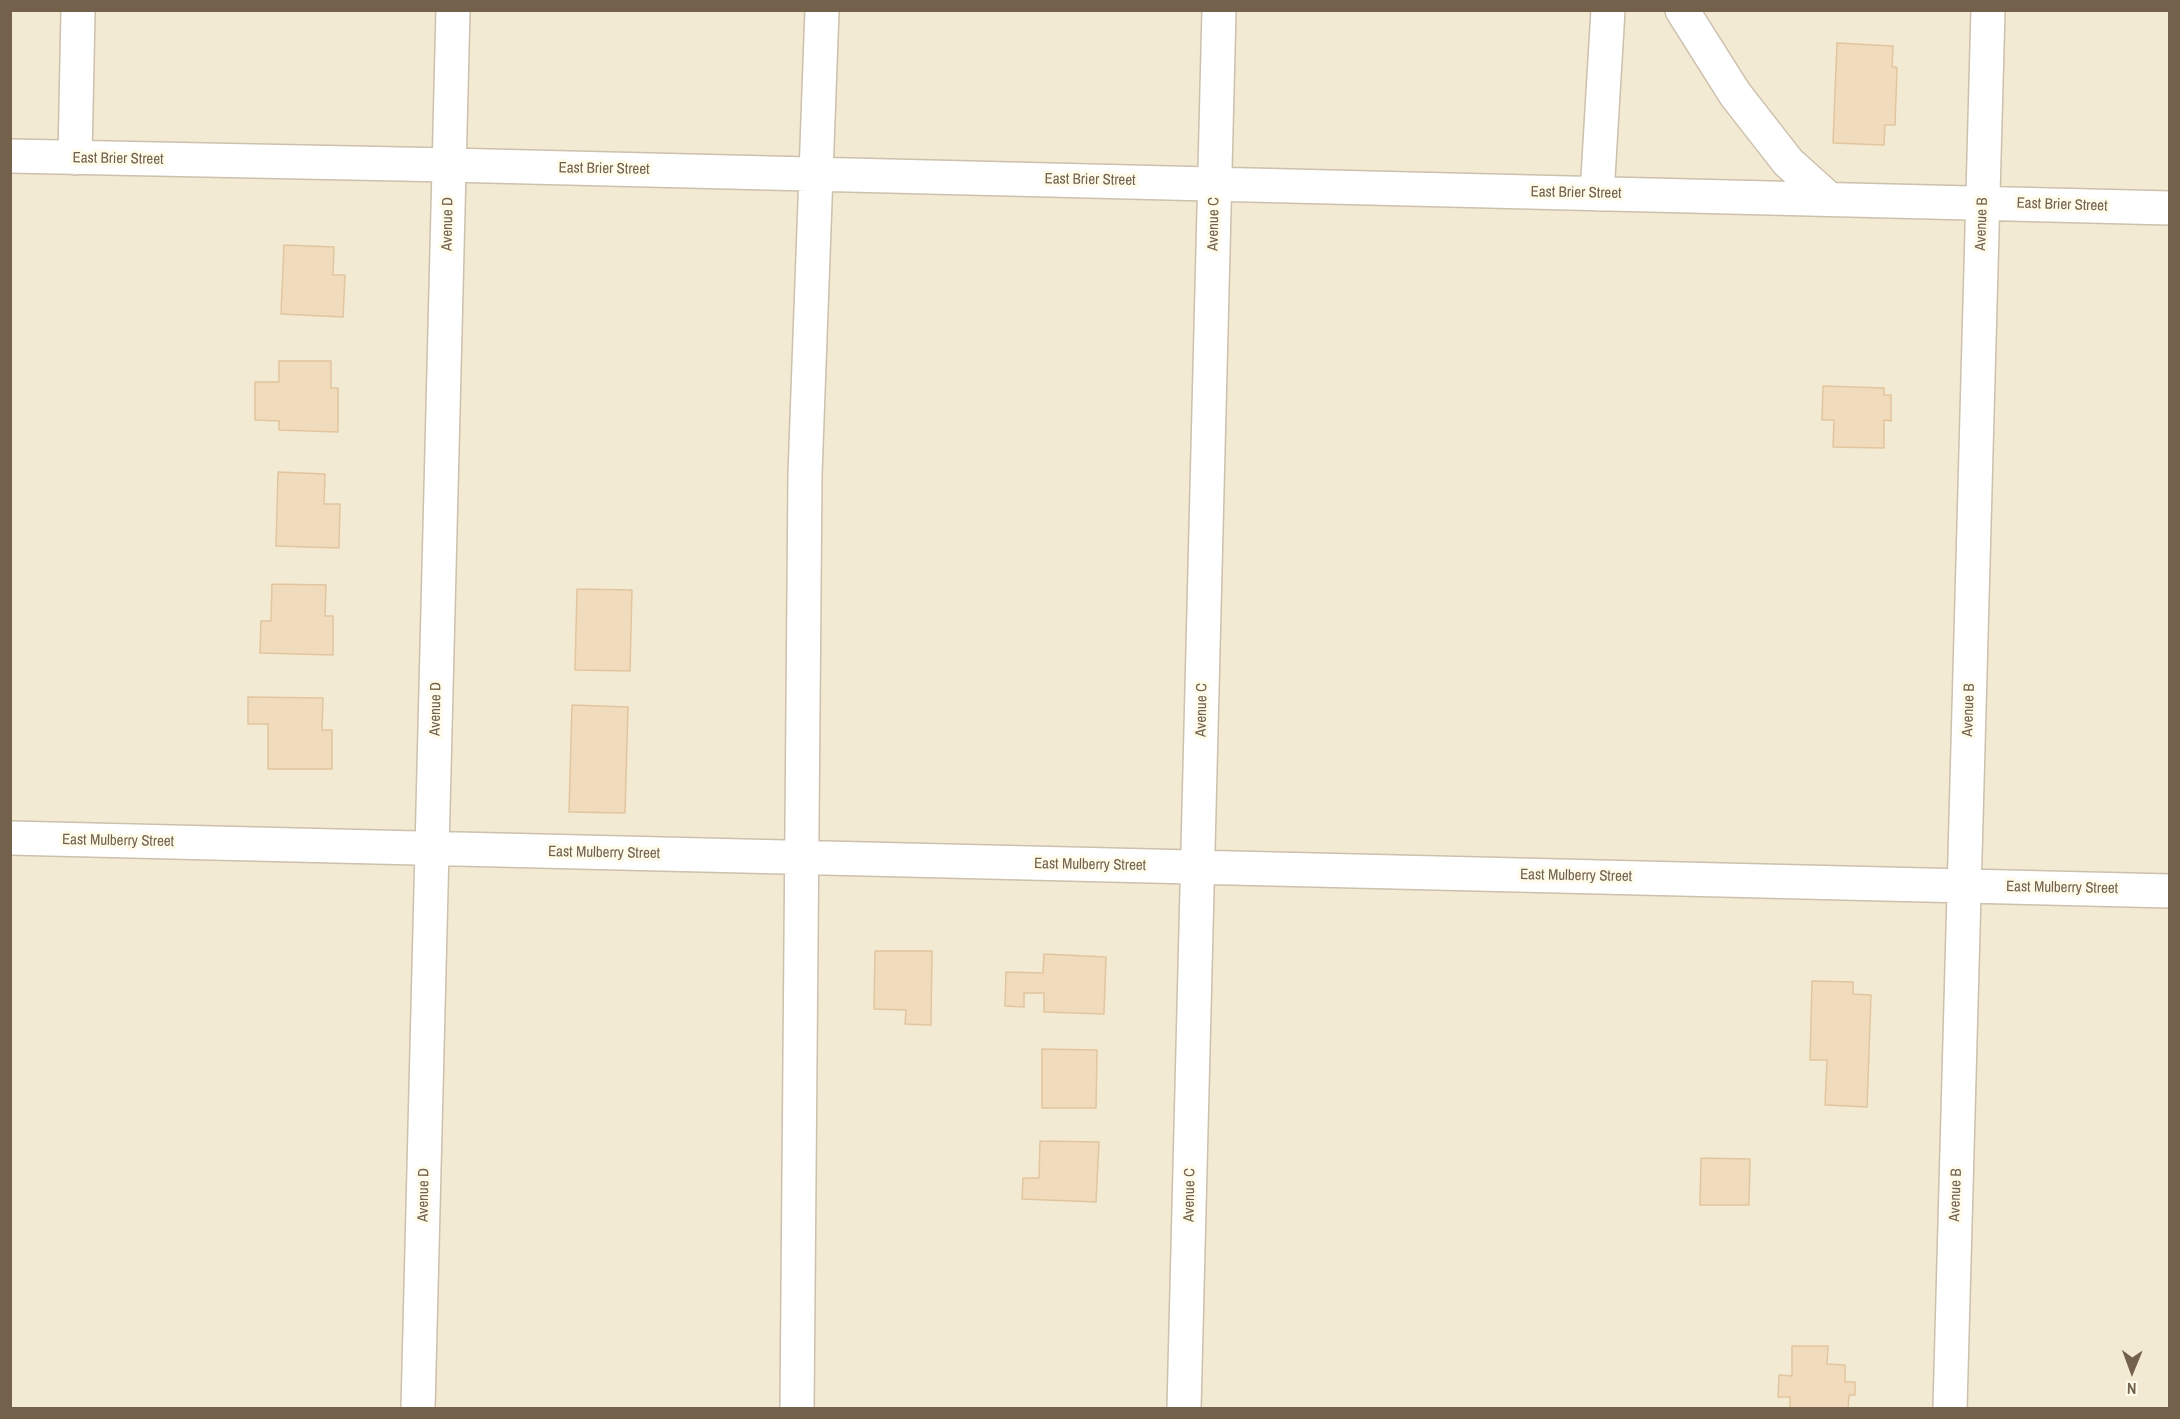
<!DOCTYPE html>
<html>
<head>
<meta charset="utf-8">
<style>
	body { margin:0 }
	#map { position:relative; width:2180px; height:1419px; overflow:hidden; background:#fbf7e5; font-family:"Archivo Narrow",sans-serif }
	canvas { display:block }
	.frame { position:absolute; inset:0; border:12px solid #73614b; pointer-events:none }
	.north { position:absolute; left:2102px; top:1341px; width:60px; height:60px; -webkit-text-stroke:4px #fefbeb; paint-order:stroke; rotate:181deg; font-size:16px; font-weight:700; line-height:24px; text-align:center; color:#73614b }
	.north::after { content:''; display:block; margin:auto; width:21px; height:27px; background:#73614b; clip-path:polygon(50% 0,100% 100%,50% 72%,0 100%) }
</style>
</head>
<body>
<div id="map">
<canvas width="2180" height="1419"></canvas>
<div class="frame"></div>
<div class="north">N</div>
</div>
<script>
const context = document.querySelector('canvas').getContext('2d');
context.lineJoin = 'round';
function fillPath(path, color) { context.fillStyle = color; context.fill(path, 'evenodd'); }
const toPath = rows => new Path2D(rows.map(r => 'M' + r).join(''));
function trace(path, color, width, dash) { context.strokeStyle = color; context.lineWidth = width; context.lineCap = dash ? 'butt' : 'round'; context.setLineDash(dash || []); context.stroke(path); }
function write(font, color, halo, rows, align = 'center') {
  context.font = font + ' "Archivo Narrow",sans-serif'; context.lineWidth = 6; context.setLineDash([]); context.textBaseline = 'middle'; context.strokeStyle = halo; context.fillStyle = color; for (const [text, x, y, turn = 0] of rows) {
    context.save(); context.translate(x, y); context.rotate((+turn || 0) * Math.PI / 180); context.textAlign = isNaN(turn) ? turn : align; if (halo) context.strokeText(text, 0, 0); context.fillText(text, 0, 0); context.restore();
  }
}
fillPath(toPath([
	[11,11,2169,11,2169,1408,11,1408]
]), '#f3ead3');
const building = toPath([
	[1837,43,1893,46,1892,66,1897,68,1895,125,1885,125,1884,145,1833,143,1837,43],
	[284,245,334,247,333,275,345,275,343,317,281,314,284,245],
	[279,361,331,361,331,388,338,388,338,432,279,430,279,421,255,420,255,382,279,382,279,361],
	[1823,386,1884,388,1884,395,1891,395,1891,421,1884,420,1884,448,1833,447,1834,420,1822,420,1823,386],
	[278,472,325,474,324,504,340,504,339,548,276,546,278,472],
	[272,584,326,585,325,616,333,616,333,655,260,653,261,621,271,621,272,584],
	[577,589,632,590,630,671,575,670,577,589],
	[248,697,323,698,322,730,332,730,332,769,268,769,268,724,248,724,248,697],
	[572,705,628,707,625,813,569,812,572,705],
	[875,951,932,951,931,1025,905,1024,906,1010,874,1009,875,951],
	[1044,954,1106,957,1104,1014,1044,1012,1044,993,1024,993,1024,1007,1005,1006,1006,972,1043,973,1044,954],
	[1812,981,1853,982,1853,994,1871,995,1867,1107,1825,1105,1827,1060,1810,1060,1812,981],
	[1042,1049,1097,1050,1096,1108,1042,1108,1042,1049],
	[1040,1141,1099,1142,1096,1202,1022,1199,1023,1178,1039,1178,1040,1141],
	[1701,1158,1750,1159,1749,1205,1700,1205,1701,1158],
	[1792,1346,1828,1346,1827,1364,1845,1365,1845,1382,1855,1382,1855,1395,1849,1395,1848,1408,1790,1408,1790,1397,1778,1397,1779,1375,1792,1376,1792,1346]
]);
fillPath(building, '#f0dbbd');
trace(building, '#e2c59e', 1.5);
const minor = toPath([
	[1682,10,1735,94,1788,162,1829,199],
	[10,156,449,165,2170,208],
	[75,158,78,10],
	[1597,194,1608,10],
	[10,838,2170,891],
	[418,1408,453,10],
	[797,1408,805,474,822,10],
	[1184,1408,1219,10],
	[1950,1408,1988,10]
]);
trace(minor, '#cdc0ac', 36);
trace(minor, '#fff', 33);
write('15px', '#73614b', '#fefbeb', [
	["East Brier Street",118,159,1],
	["East Brier Street",604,169,1],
	["East Brier Street",1090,180,1],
	["East Brier Street",1576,193,1],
	["East Brier Street",2062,205,2],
	["Avenue D",448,224,-89],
	["Avenue C",1214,224,-89],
	["Avenue B",1982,224,-88],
	["Avenue D",436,709,-89],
	["Avenue C",1202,710,-89],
	["Avenue B",1969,710,-88],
	["East Mulberry Street",118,841,1],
	["East Mulberry Street",604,853,1],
	["East Mulberry Street",1090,865,1],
	["East Mulberry Street",1576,876,1],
	["East Mulberry Street",2062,888,1],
	["Avenue D",424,1195,-89],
	["Avenue C",1190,1195,-89],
	["Avenue B",1956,1195,-88]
]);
</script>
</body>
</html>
